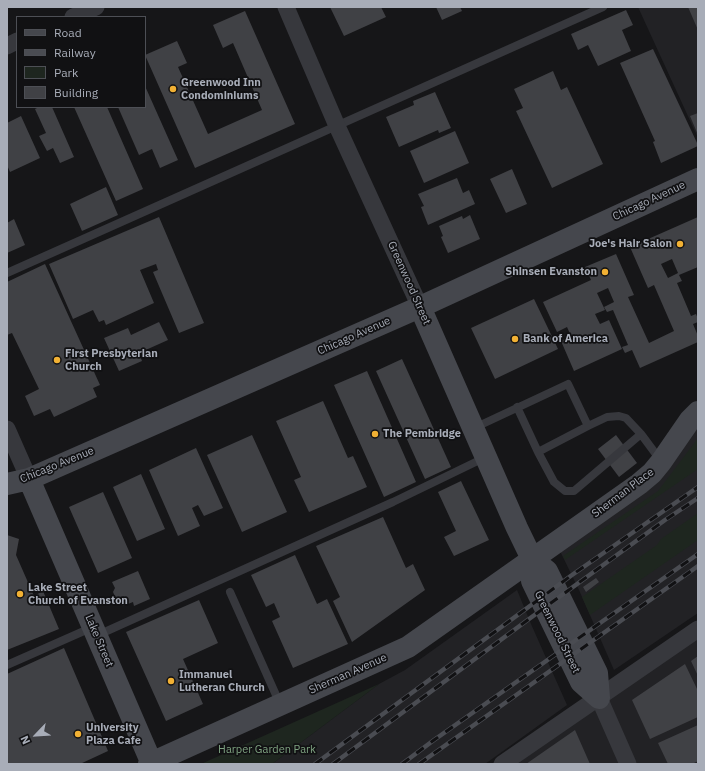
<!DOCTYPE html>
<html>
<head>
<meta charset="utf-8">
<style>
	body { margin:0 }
	#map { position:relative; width:705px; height:771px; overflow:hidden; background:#161618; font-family:"IBM Plex Sans",sans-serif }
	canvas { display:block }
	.frame { position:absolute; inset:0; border:8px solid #a8adb8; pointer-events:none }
	.legend { position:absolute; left:16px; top:16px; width:130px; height:92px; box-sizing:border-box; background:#111113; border:1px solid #4d4f55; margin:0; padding:5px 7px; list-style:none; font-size:12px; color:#a8adb8 }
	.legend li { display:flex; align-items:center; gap:8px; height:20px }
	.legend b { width:20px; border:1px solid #4d4f55 }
	.north { position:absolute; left:16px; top:715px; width:40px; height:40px; -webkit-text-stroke:3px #111113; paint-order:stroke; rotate:245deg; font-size:11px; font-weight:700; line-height:16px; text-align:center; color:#a8adb8 }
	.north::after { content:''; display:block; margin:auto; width:14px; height:18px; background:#a8adb8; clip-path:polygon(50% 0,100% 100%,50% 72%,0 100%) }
</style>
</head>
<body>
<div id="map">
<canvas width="705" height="771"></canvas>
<div class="frame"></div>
<ul class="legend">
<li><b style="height:5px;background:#45474d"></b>Road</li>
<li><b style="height:5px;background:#4a4c52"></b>Railway</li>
<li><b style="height:11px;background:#1e261f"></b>Park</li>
<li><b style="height:11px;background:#404145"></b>Building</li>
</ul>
<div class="north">N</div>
</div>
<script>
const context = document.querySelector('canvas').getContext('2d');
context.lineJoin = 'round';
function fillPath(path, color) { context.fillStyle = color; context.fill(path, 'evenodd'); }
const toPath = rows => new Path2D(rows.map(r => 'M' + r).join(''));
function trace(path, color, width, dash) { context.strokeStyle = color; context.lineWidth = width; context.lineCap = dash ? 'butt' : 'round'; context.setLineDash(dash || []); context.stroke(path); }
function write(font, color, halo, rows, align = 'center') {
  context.font = font + ' "IBM Plex Sans",sans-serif'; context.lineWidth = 3.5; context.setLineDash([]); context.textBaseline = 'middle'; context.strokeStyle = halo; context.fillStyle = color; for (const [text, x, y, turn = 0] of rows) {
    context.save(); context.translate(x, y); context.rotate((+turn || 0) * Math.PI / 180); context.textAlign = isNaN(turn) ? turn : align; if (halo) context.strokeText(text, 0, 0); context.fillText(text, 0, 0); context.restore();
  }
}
fillPath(toPath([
	[638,7,698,7,698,138],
	[698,426,698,613,614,670,579,590,560,551],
	[517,590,531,624,567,705,485,764,272,764,379,684,405,670],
	[698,631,698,764,504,764]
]), '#222225');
fillPath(toPath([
	[698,438,698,469,565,560,563,556,658,491],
	[698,513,698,540,590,615,582,597,657,545,661,539],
	[379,684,272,764,201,764,310,715]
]), '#1e261f');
fillPath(toPath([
	[330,7,381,7,386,17,344,36],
	[436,7,460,7,462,11,442,20],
	[688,7,698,7,698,30],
	[626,10,633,25,622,30,631,51,598,66,588,45,578,50,571,34],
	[245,11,295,124,195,168,145,55,177,41,187,63,178,67,208,134,262,110,233,43,223,48,213,25],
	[653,49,698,145,698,146,661,163,653,142,655,141,620,63],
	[553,71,561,90,567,87,603,164,552,188,516,111,523,108,514,89],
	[145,86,178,160,160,168,152,149,139,155,118,107,145,107],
	[435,92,451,128,439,133,438,130,399,147,386,117,414,105,413,101],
	[39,107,52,107,74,157,60,163,53,148,47,151,39,136,46,133,35,109],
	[74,107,107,107,143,189,116,201],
	[698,113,698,135,690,116],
	[21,116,40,158,10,172,7,165,7,123],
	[455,131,469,163,424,183,410,151],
	[512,169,527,204,506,213,490,179],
	[457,178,463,193,469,190,475,204,428,225,421,207,424,206,418,194],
	[106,187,118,215,82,231,70,204],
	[470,215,480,239,448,253,441,237,443,236,439,226,462,216,463,219],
	[159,217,204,323,179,333,153,272,158,270,156,264,140,270,154,303,106,325,104,320,99,322,93,310,73,319,49,264],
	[698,217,698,267,679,275,682,281,677,283,691,316,696,314,698,319,698,322,693,324,698,336,698,342,640,368,632,350,625,353,622,347,628,345,613,310,607,312,604,307,614,302,608,288,597,293,605,310,595,314,600,324,609,320,622,349,574,371,561,341,571,336,567,327,557,332,543,302,591,280,585,267,616,254,634,295,628,297,649,343,674,331,654,285,648,288,630,247],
	[672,259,678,273,668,278,661,264],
	[14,219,25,245,7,253,7,223],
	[45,264,100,385,93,388,97,397,54,417,50,409,34,416,25,396,39,389,12,333,7,335,7,282],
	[534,299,558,349,495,379,471,328],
	[159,322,168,340,139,353,142,361,119,371,104,338,128,328,131,335],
	[402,359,451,467,425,479,376,371],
	[367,371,416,482,384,497,334,385],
	[323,401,348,458,353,456,367,487,309,512,294,480,301,477,276,421],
	[252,435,287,512,242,532,207,455],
	[616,435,637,463,619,477,598,449],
	[196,448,223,508,204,516,198,505,192,508,200,526,178,536,149,470],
	[141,474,165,529,137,541,113,487],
	[461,481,489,540,454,556,444,537,456,531,438,492],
	[103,492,132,558,98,573,69,507],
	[383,517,406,568,413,564,425,590,352,642,333,601,340,597,316,546],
	[7,535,19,539,16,555,34,596,43,591,59,629,7,650],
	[295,555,317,604,327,599,348,644,293,668,272,621,280,617,274,603,266,607,251,575],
	[138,571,150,599,134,606,133,602,123,606,121,603,117,601,113,592,115,588,112,582],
	[596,578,599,582,586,592,583,587],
	[199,600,218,643,183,659,203,704,166,721,126,632],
	[64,648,108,751,80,764,7,764,7,674],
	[698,656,698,676,691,661],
	[685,664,698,691,698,717,650,739,632,700],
	[698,725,698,761,692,764,668,764,658,743],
	[575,730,590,764,526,764]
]), '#404145');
trace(toPath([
	[7,273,603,7],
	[588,426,607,417,619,416,626,418,641,434,661,461],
	[474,428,568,384,588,426,538,452,517,407],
	[538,452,554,482,565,491,574,491,641,434],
	[230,592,280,704],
	[98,635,393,502,486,457],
	[7,665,93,627]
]), '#37383d', 8);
trace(toPath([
	[286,7,337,126,420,307],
	[73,17,96,7],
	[7,46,17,41],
	[7,429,29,479],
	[599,698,628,764],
	[502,764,698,629]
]), '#37383d', 17);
trace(toPath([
	[420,307,517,528,532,559,547,571,597,673,599,698],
	[29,479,152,764],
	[7,484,29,479,420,307,698,179],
	[532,559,532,581,581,682,599,698],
	[149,764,408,647,639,484,652,473,661,462,690,420,698,412]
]), '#45474d', 22);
const rail = toPath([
	[315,764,572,575,698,487],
	[333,764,529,619,665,520,698,498],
	[402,764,434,740,698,554],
	[419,764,698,566]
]);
trace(rail, '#4a4c52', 4.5);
trace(rail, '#111113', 3, [9]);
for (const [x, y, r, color] of [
	[173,89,4,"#f2b134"],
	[680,244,4,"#f2b134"],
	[605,272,4,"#f2b134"],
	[515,339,4,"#f2b134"],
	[57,360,4,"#f2b134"],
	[375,434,4,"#f2b134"],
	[20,594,4,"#f2b134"],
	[171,681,4,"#f2b134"],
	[78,734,4,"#f2b134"]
]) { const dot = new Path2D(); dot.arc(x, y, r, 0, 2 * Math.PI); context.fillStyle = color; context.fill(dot); trace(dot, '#111113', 1.5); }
write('bold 11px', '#a8adb8', '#111113', [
	["Greenwood Inn",181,83],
	["Condominiums",181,96],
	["Joe's Hair Salon",672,244,"right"],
	["Shinsen Evanston",597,272,"right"],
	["Bank of America",523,339],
	["First Presbyterian",65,354],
	["Church",65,367],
	["The Pembridge",383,434],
	["Lake Street",28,588],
	["Church of Evanston",28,601],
	["Immanuel",179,675],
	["Lutheran Church",179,688],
	["University",86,728],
	["Plaza Cafe",86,741]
], 'left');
write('11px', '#a8adb8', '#111113', [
	["Chicago Avenue",649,201,-25],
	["Greenwood Street",409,283,66],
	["Chicago Avenue",354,336,-24],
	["Chicago Avenue",57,465,-22],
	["Sherman Place",623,493,-37],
	["Greenwood Street",557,632,64],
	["Lake Street",99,641,67],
	["Sherman Avenue",348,674,-24]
]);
write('11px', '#7fa381', '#111113', [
	["Harper Garden Park",267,750]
]);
</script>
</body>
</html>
